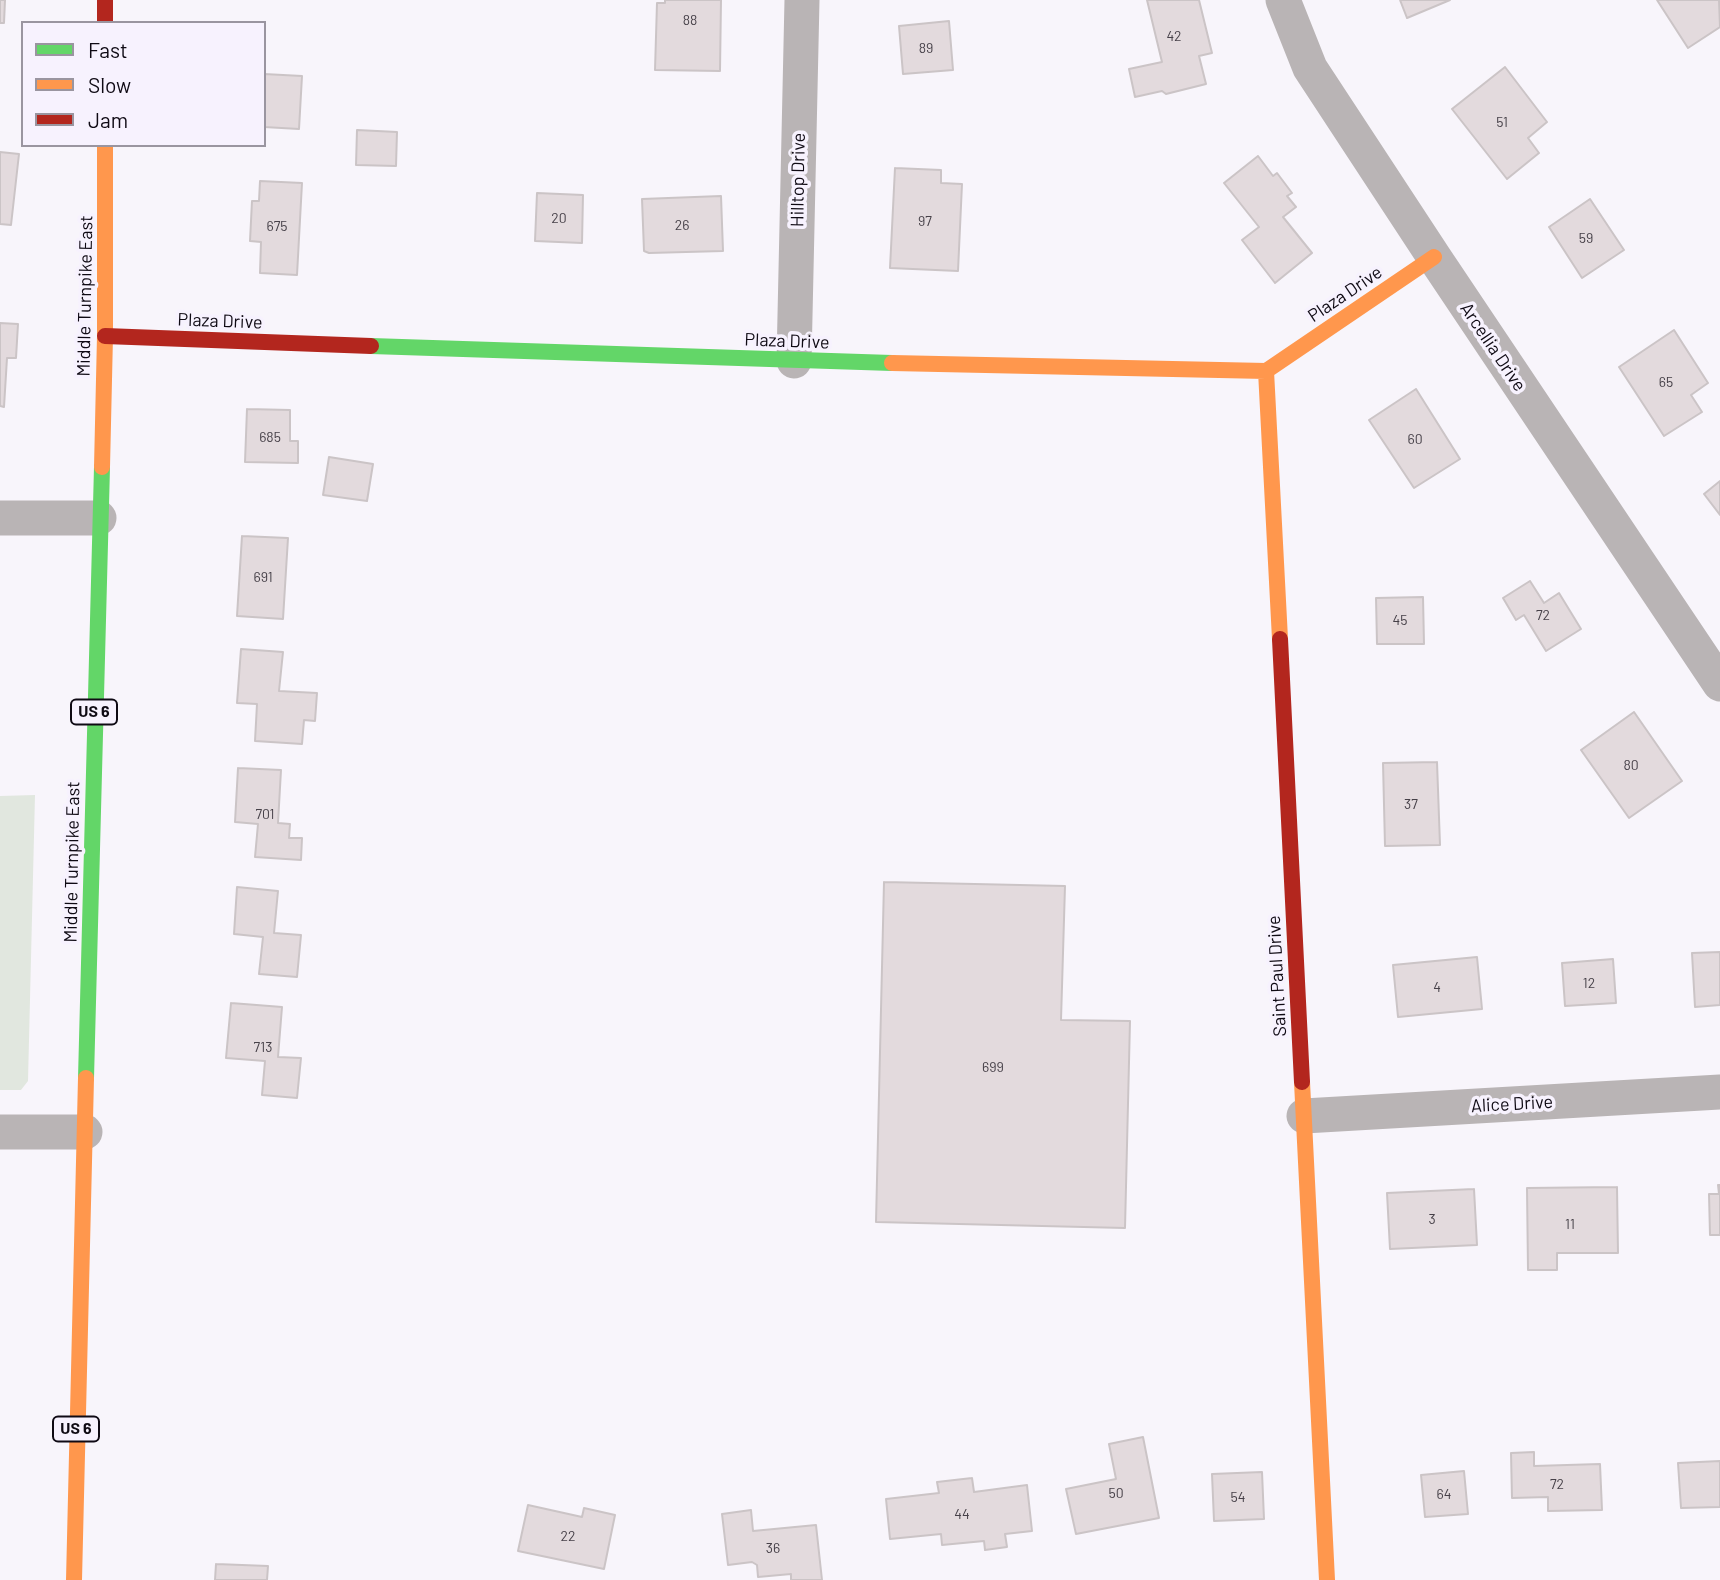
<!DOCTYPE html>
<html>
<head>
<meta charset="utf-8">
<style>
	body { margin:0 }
	#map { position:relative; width:1720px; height:1580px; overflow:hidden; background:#f8f5fb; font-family:Barlow,sans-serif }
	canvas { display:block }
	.legend { position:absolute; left:21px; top:21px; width:245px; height:126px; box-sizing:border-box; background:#f7f2fe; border:2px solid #9a95a0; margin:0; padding:9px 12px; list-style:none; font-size:21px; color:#0f0a14 }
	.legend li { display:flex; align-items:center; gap:14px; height:35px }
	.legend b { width:35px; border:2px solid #9a95a0 }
</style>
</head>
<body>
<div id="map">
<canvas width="1720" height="1580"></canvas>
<ul class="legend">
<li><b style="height:9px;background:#63d668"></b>Fast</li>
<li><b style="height:9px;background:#ff974d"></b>Slow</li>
<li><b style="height:9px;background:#b3261e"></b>Jam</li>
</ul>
</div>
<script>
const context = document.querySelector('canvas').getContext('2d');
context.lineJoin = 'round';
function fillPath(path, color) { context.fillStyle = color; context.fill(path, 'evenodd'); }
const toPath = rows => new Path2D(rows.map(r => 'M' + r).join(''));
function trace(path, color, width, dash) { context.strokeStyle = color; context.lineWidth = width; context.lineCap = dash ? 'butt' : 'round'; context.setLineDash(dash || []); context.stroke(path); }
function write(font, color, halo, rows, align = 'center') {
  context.font = font + ' Barlow,sans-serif'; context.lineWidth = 7; context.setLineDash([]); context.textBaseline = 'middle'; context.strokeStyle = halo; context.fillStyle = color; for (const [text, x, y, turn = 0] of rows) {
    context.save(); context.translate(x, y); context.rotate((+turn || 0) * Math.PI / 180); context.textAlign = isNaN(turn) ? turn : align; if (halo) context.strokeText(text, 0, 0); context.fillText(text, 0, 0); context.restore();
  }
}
fillPath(toPath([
	[35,795,28,1081,21,1090,0,1090,0,796]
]), '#e1e7df');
const building = toPath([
	[0,0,5,0,4,23,0,23,0,0],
	[665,0,721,0,720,71,655,70,657,3,665,3,665,0],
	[1147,0,1199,0,1212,53,1199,56,1206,84,1166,94,1162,91,1135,97,1129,69,1162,62,1147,0],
	[1400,0,1450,0,1407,18,1400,0],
	[1657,0,1719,0,1720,27,1688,48,1657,0],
	[949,21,953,70,903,74,899,26,949,21],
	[1505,67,1547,122,1528,138,1539,153,1507,179,1452,109,1505,67],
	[264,74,302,76,299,129,264,127,264,74],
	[357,130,397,132,396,166,356,165,357,130],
	[0,152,19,154,11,225,0,224,0,152],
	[1258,156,1273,176,1277,173,1292,193,1287,196,1296,207,1283,217,1312,253,1275,283,1242,240,1259,227,1224,183,1258,156],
	[895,168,941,170,941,183,962,184,958,271,890,268,895,168],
	[260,181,302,183,297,275,260,273,261,242,250,241,252,201,259,201,260,181],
	[537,193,583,195,582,243,535,241,537,193],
	[721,196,723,251,649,253,644,251,642,199,721,196],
	[1590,199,1624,250,1582,278,1549,227,1590,199],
	[0,323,18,324,16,358,7,358,4,407,0,406,0,323],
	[1674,330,1708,383,1691,395,1702,412,1664,436,1619,367,1674,330],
	[1416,389,1460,459,1414,488,1369,420,1416,389],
	[247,409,290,410,290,441,298,441,298,463,245,462,247,409],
	[329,457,373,464,367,501,323,495,329,457],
	[1720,481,1720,515,1704,494,1720,481],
	[242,536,288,538,283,619,237,616,242,536],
	[1530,581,1544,603,1559,593,1581,629,1546,651,1524,615,1516,620,1503,598,1530,581],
	[1423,597,1424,644,1377,644,1376,598,1423,597],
	[241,649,283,652,279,691,317,693,315,721,304,720,302,744,255,741,257,704,237,703,241,649],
	[1634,712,1682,781,1629,818,1581,750,1634,712],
	[1437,762,1440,845,1385,846,1383,763,1437,762],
	[238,768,281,770,278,823,290,824,289,838,302,838,301,860,255,857,258,824,235,822,238,768],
	[884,882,1065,886,1061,1020,1130,1021,1125,1228,876,1222,884,882],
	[237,887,278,891,274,933,301,935,297,977,259,974,263,937,234,934,237,887],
	[1720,952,1720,1005,1695,1007,1692,953,1720,952],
	[1477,957,1482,1009,1398,1017,1393,965,1477,957],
	[1613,959,1616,1003,1565,1006,1562,963,1613,959],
	[231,1003,282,1007,278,1057,301,1058,297,1098,262,1095,265,1061,226,1058,231,1003],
	[1718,1185,1720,1185,1720,1235,1710,1235,1709,1194,1719,1194,1718,1185],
	[1617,1187,1618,1253,1557,1253,1557,1270,1528,1270,1527,1188,1617,1187],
	[1474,1189,1477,1245,1390,1249,1387,1193,1474,1189],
	[1143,1437,1159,1518,1076,1534,1066,1489,1116,1479,1109,1444,1143,1437],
	[1534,1452,1534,1466,1600,1464,1602,1510,1548,1511,1548,1497,1512,1498,1511,1453,1534,1452],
	[1720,1461,1720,1507,1681,1508,1678,1463,1720,1461],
	[1464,1471,1468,1514,1425,1517,1421,1475,1464,1471],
	[1262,1472,1264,1519,1214,1521,1212,1474,1262,1472],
	[972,1478,974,1492,1027,1485,1032,1531,1005,1534,1007,1547,985,1550,984,1541,942,1545,941,1534,890,1539,886,1499,939,1493,937,1482,972,1478],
	[528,1505,582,1517,584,1508,615,1515,604,1569,518,1551,528,1505],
	[751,1510,753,1531,816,1525,822,1580,791,1580,791,1574,758,1577,757,1565,752,1562,728,1565,722,1514,751,1510],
	[216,1564,268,1566,267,1580,215,1580,216,1564]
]);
fillPath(building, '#e3dadd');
trace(building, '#cbc4c6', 2);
trace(toPath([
	[1283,0,1310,68,1434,257,1720,684],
	[794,361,802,0],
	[0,518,99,518],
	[1304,1116,1720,1092],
	[0,1132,85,1132]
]), '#b9b4b5', 35);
trace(toPath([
	[371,346,892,363],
	[86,1078,102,467]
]), '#63d668', 16);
trace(toPath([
	[892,363,1266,371,1434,257],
	[1266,371,1280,639],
	[102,467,105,336,105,145],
	[1302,1082,1327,1580],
	[74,1580,86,1078]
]), '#ff974d', 16);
trace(toPath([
	[105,0,105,23],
	[105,336,371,346],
	[1280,639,1302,1082]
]), '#b3261e', 16);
write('14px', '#464048', null, [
	["88",690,20],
	["42",1174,36],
	["89",926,48],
	["51",1502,122],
	["20",559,218],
	["97",925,221],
	["26",682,225],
	["675",277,226],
	["59",1586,238],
	["65",1666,382],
	["685",270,437],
	["60",1415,439],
	["691",263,577],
	["72",1543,615],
	["45",1400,620],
	["80",1631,765],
	["37",1411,804],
	["701",265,814],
	["12",1589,983],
	["4",1437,987],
	["713",263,1047],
	["699",993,1067],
	["3",1432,1219],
	["11",1570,1224],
	["72",1557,1484],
	["50",1116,1493],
	["64",1444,1494],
	["54",1238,1497],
	["44",962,1514],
	["22",568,1536],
	["36",773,1548]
]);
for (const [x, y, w] of [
	[94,712,46],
	[76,1429,46]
]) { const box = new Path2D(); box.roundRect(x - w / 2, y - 12.5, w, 25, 5); context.fillStyle = '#f7f2fe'; context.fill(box); trace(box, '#0f0a14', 2); }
write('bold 16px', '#0f0a14', null, [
	["US 6",94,712],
	["US 6",76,1429]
]);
write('18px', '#0f0a14', '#f7f2fe', [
	["Hilltop Drive",798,180,-89],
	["Plaza Drive",1345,294,-34],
	["Middle Turnpike East",85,296,-89],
	["Plaza Drive",220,321,2],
	["Plaza Drive",787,341,2],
	["Arcellia Drive",1493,347,56],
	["Middle Turnpike East",72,862,-89],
	["Saint Paul Drive",1277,976,-93],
	["Alice Drive",1512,1104,-3]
]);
</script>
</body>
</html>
